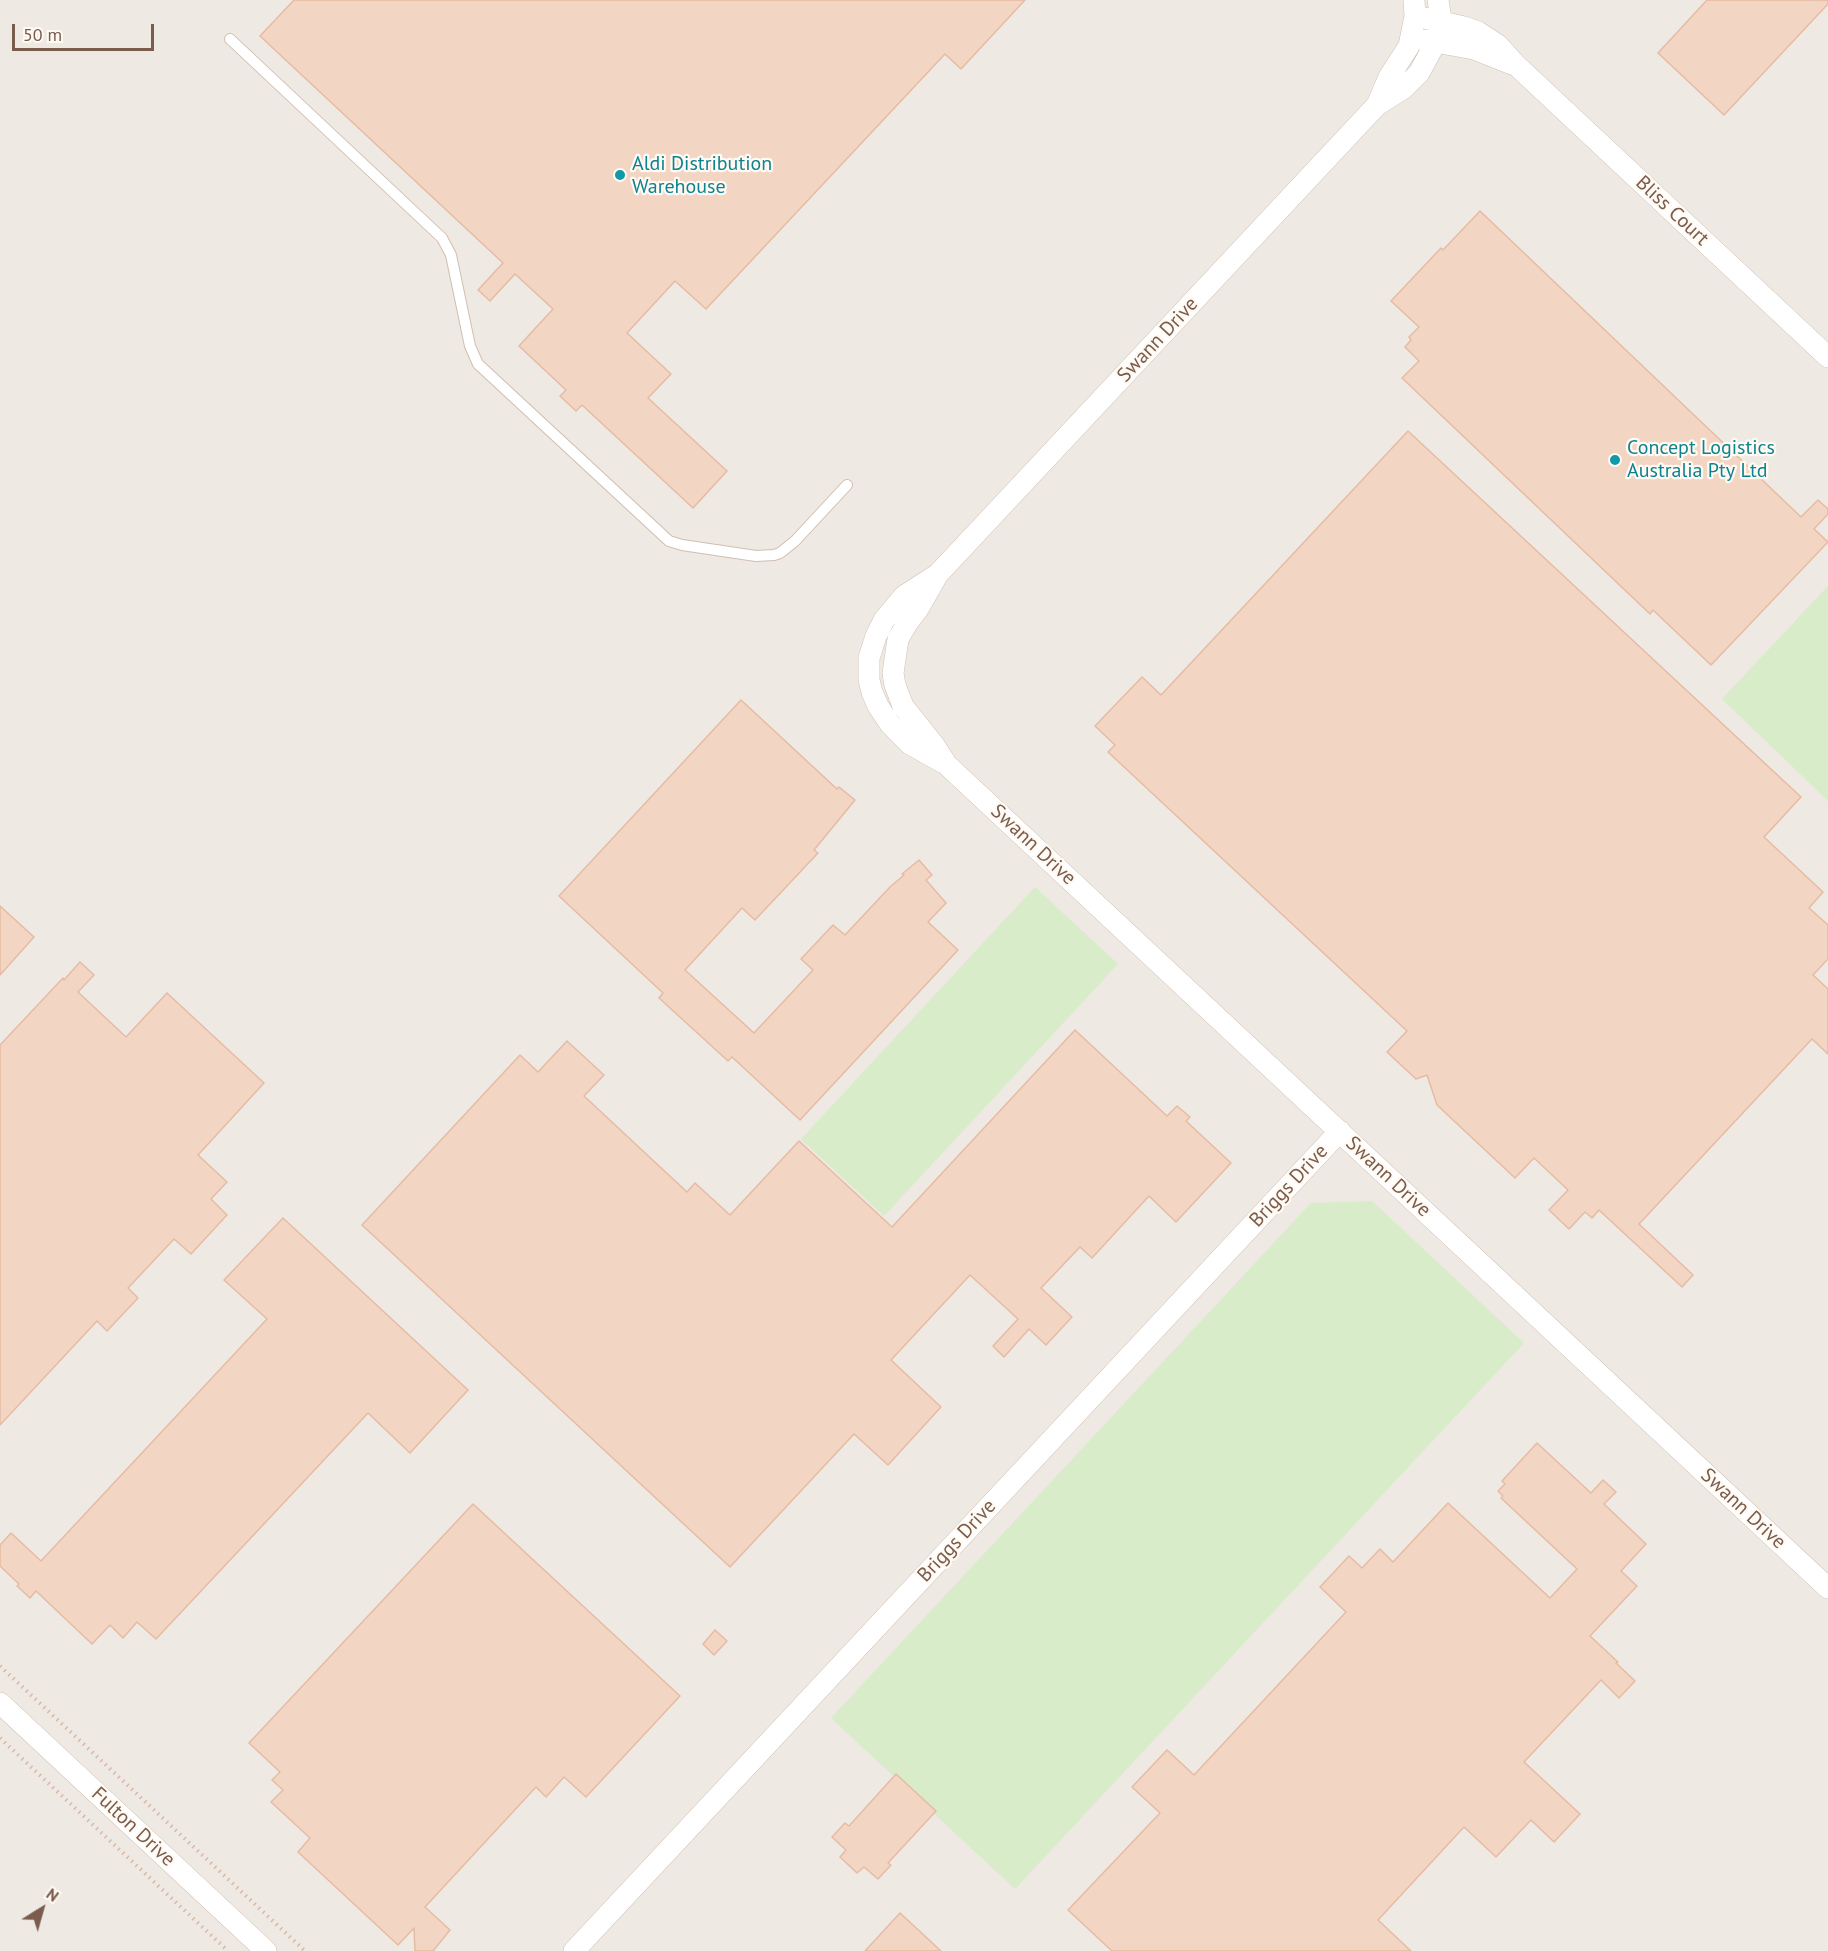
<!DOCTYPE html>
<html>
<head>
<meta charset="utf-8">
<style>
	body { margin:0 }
	#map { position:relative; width:1828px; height:1951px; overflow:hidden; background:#fdf6ec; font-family:"PT Sans",sans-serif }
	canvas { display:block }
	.north { position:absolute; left:12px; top:1879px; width:60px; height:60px; -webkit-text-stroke:4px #fffaf3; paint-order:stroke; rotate:37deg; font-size:16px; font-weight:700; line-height:24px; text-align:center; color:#7a5c4d }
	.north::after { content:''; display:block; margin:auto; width:21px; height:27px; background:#7a5c4d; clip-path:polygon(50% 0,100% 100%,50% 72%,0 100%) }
	.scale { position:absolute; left:12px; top:24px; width:142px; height:27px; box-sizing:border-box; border:3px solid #7a5c4d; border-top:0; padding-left:8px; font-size:18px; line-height:21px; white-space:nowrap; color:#7a5c4d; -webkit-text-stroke:4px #fffaf3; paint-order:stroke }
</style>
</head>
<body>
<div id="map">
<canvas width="1828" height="1951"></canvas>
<div class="north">N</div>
<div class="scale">50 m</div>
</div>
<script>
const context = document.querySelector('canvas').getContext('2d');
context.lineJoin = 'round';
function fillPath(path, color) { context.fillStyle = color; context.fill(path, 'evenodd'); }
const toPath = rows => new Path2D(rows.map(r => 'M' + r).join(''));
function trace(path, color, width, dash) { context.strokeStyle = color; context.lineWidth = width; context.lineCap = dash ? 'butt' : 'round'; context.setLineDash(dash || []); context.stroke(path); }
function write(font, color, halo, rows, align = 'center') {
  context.font = font + ' "PT Sans",sans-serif'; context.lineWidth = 4.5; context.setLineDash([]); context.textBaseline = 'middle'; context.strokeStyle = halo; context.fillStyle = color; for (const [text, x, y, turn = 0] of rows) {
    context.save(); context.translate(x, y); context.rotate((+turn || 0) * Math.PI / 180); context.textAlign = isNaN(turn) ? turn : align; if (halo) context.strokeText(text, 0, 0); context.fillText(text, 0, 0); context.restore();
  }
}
fillPath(toPath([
	[0,0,1828,0,1828,1951,0,1951]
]), '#efe9e4');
fillPath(toPath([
	[1828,586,1828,801,1722,699],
	[1035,887,1118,964,884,1216,801,1139],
	[1372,1201,1524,1343,1015,1889,831,1718,1311,1203]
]), '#d8ecc9');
const building = toPath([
	[294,0,1025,0,961,69,945,54,706,309,675,281,627,333,671,374,648,398,727,471,693,508,582,405,576,411,560,396,566,390,519,346,553,309,515,274,490,301,478,290,503,263,260,36,294,0],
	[1707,0,1828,0,1828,4,1724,115,1658,53,1707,0],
	[1480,211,1801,517,1818,500,1828,509,1828,514,1814,529,1828,542,1711,665,1653,610,1650,614,1402,378,1419,361,1405,347,1411,340,1409,337,1419,327,1391,301,1441,248,1443,250,1480,211],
	[1408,431,1801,797,1764,837,1823,892,1809,908,1828,925,1828,959,1813,975,1828,989,1828,1054,1812,1039,1639,1224,1693,1275,1682,1287,1599,1210,1592,1218,1585,1212,1569,1229,1549,1210,1568,1190,1534,1158,1515,1178,1437,1105,1427,1075,1416,1079,1387,1052,1407,1031,1108,752,1115,745,1095,726,1142,677,1161,695,1408,431],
	[741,700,837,789,839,787,855,800,814,850,818,853,755,920,742,908,685,970,754,1033,813,970,801,959,833,925,845,935,890,887,904,875,902,874,919,860,932,875,926,880,946,903,928,922,958,950,800,1120,732,1057,728,1061,659,998,663,993,559,896,741,700],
	[0,906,34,937,0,975,0,906],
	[80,962,94,975,78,992,126,1037,167,993,264,1083,198,1155,227,1182,211,1199,227,1215,191,1254,174,1239,128,1288,138,1298,107,1331,97,1321,0,1425,0,1045,63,978,64,980,80,962],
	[1075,1030,1167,1116,1177,1106,1190,1117,1186,1121,1231,1163,1176,1222,1149,1196,1092,1258,1080,1247,1041,1288,1072,1317,1046,1345,1029,1329,1004,1357,993,1346,1018,1319,970,1275,891,1360,941,1407,888,1465,854,1434,730,1567,362,1225,520,1055,538,1072,567,1041,604,1075,584,1096,687,1192,695,1183,730,1215,799,1141,892,1227,1075,1030],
	[283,1218,468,1390,410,1453,368,1413,156,1639,137,1622,123,1638,110,1625,92,1644,36,1591,30,1598,17,1586,19,1584,0,1566,0,1545,11,1533,41,1561,267,1319,224,1280,283,1218],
	[1537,1443,1591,1493,1603,1480,1616,1492,1604,1504,1646,1544,1621,1571,1637,1586,1590,1636,1618,1662,1616,1663,1635,1681,1619,1698,1601,1680,1524,1762,1580,1814,1554,1842,1531,1820,1496,1857,1464,1827,1378,1920,1411,1951,1112,1951,1068,1910,1160,1813,1132,1787,1167,1750,1194,1775,1346,1612,1320,1587,1349,1556,1362,1568,1380,1549,1393,1562,1448,1503,1550,1598,1577,1569,1501,1498,1503,1496,1498,1491,1505,1484,1502,1481,1537,1443],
	[473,1504,680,1696,586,1797,564,1777,546,1797,536,1787,425,1907,450,1930,433,1951,415,1951,414,1928,398,1945,298,1852,310,1838,271,1802,283,1790,272,1780,280,1772,249,1743,473,1504],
	[715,1630,727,1641,714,1655,703,1644,715,1630],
	[896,1774,936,1811,888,1863,891,1865,878,1879,864,1867,857,1873,840,1857,846,1850,832,1837,845,1823,849,1826,896,1774],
	[900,1913,941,1951,865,1951,900,1913]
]);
fillPath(building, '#f3d5c3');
trace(building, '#e6bba3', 1.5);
const lane = toPath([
	[230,39,442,238,451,255,470,346,478,364,669,541,682,545,756,556,774,555,780,553,795,541,847,485]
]);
const street = toPath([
	[1415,16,1464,27,1478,32,1498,45,1516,65,1828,357],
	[1424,40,1474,49,1512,64],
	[1377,105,1389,77,1409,46,1415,16,1414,0],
	[938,574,918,609,908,622,898,639,893,673,895,685,903,706,934,745,947,765,1828,1588],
	[942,762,910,744,890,724,878,706,872,692,869,680,869,658,876,636,884,620,904,596,938,574,1377,105,1404,88,1419,73,1431,51,1439,31,1440,13,1438,0],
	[0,1703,266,1951],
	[574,1951,1340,1131]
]);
trace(lane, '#d1beb0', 12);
trace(street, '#d1beb0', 22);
trace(toPath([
	[0,1666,305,1951],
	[0,1738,228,1951]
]), '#d9b8a5', 4, [1.5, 4.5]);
trace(lane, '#fff', 10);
trace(street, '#fff', 21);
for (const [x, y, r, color] of [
	[620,175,6,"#0f9aa8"],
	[1615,460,6,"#0f9aa8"]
]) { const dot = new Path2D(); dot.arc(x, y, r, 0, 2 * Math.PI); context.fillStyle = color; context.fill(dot); trace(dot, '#fffaf3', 2); }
write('20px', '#0d838f', '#fffaf3', [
	["Aldi Distribution",632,164],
	["Warehouse",632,187],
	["Concept Logistics",1627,448],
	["Australia Pty Ltd",1627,471]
], 'left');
write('20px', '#7a5c4d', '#fffaf3', [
	["Bliss Court",1672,211,43],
	["Swann Drive",1158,340,-47],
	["Swann Drive",1033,845,43],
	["Swann Drive",1388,1177,43],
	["Briggs Drive",1289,1186,-47],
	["Swann Drive",1743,1509,43],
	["Briggs Drive",957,1541,-47],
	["Fulton Drive",133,1827,43]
]);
</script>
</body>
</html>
